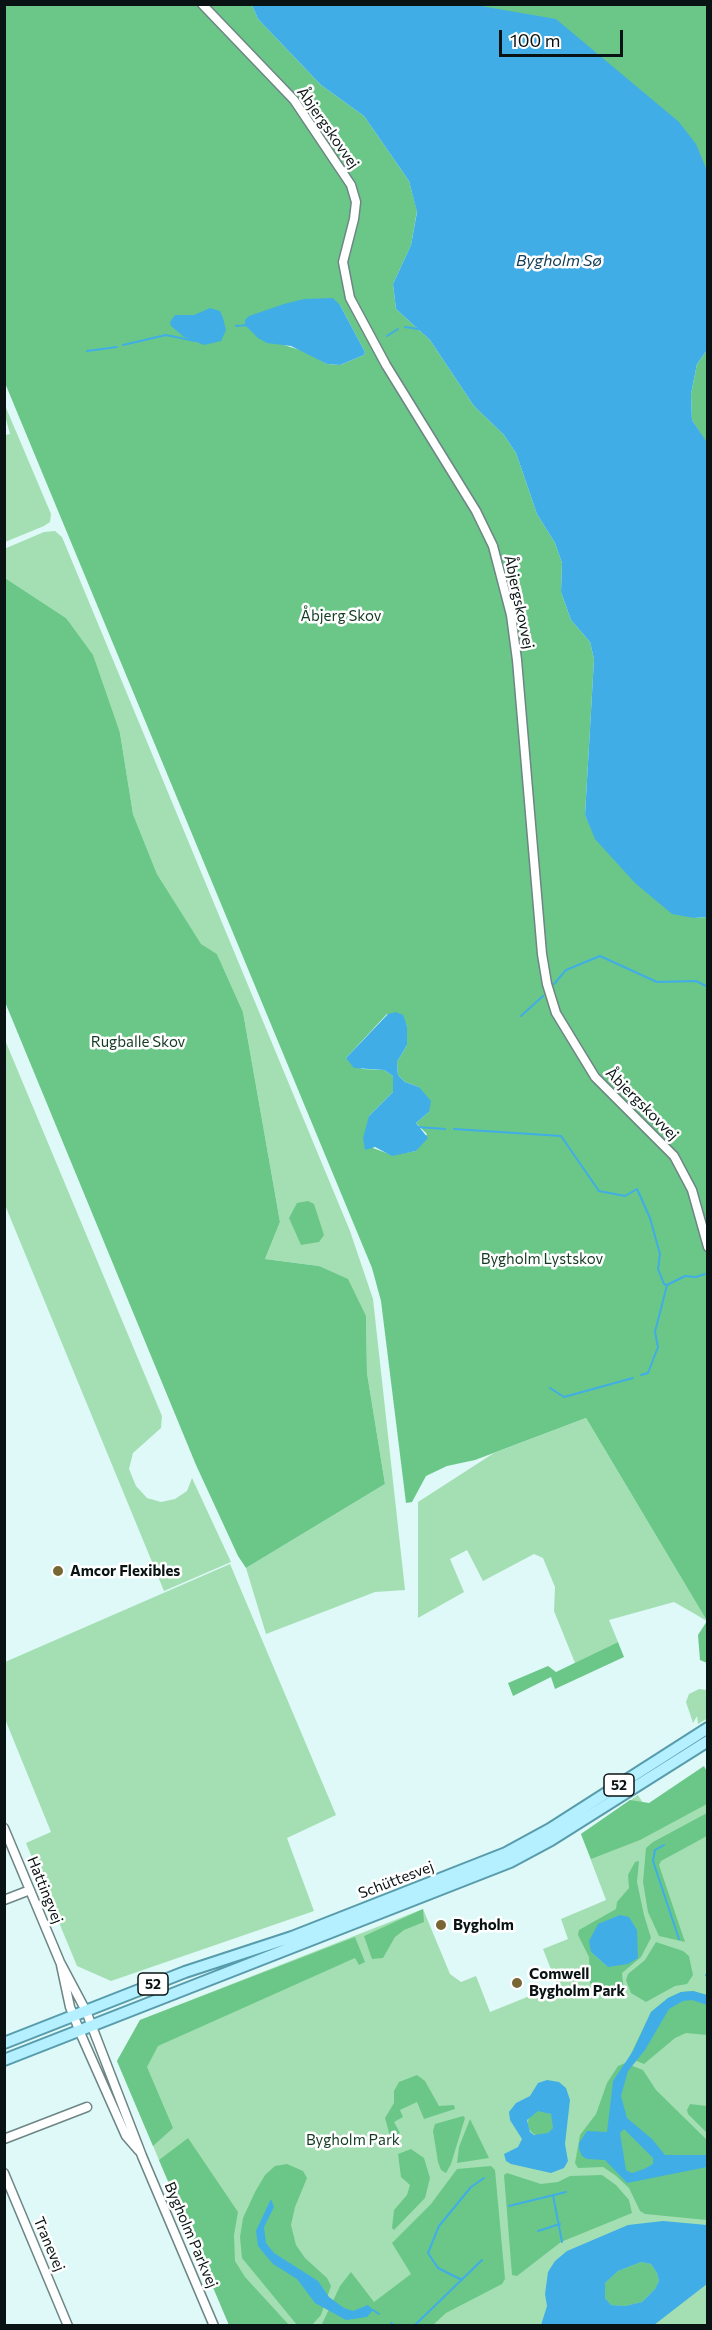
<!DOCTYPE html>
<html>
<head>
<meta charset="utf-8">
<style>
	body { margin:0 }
	#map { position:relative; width:712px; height:2330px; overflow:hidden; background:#def9f8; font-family:Commissioner,sans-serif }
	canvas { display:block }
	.frame { position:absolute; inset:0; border:6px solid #0a1313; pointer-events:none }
	.scale { position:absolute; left:499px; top:30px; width:124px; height:27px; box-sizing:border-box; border:3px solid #0a1313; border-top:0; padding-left:8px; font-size:18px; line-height:21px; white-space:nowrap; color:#0a1313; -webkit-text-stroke:4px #fff; paint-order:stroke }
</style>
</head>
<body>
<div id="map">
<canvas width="712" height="2330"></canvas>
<div class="frame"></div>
<div class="scale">100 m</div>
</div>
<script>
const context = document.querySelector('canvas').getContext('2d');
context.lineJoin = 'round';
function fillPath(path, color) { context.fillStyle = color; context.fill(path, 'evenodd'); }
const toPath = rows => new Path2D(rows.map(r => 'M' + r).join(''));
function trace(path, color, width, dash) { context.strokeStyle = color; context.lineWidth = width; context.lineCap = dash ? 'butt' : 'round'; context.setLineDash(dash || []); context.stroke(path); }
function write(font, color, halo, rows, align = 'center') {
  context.font = font + ' Commissioner,sans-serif'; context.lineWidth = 5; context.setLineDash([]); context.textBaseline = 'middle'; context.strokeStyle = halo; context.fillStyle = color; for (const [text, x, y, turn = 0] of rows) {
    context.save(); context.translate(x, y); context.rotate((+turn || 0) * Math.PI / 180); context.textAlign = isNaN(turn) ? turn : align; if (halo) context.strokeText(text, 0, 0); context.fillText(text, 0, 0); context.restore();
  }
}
fillPath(toPath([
	[4,403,51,514,50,522,44,526,5,542,5,435,10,434,5,416],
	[55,531,62,537,350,1231,373,1299,405,1590,375,1592,266,1634,246,1568,385,1484,367,1373,366,1316,319,1266,265,1259,280,1222,243,1012,217,954,201,945,157,874,133,814,120,733,66,618,5,578,4,549,44,532],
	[5,1040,162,1416,161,1428,133,1453,129,1469,136,1486,147,1498,161,1502,175,1499,187,1491,192,1478,231,1562,164,1591,5,1205],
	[586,1418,707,1621,674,1602,609,1620,618,1642,575,1663,554,1611,555,1587,543,1558,534,1554,483,1581,467,1550,450,1559,464,1592,418,1618,418,1502,494,1453],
	[230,1564,336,1815,287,1838,314,1911,111,1981,77,1966,26,1843,51,1832,5,1719,5,1662],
	[699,1689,707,1690,708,1718,698,1724,697,1716,693,1723,686,1702,689,1694],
	[707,1787,707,2325,229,2325,117,2061,140,2020,423,1909,450,1974,461,1982,476,1976,490,2012,557,1985,543,1949,568,1939,561,1919,606,1900,581,1834,638,1795,651,1816]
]), '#a4dfb3');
fillPath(toPath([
	[4,5,252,5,258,19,321,85,364,116,409,181,417,211,411,245,393,284,396,309,430,340,474,406,504,435,516,453,537,514,555,543,562,563,561,592,571,620,590,642,594,659,585,815,596,839,694,918,707,917,707,1663,700,1660,698,1635,707,1621,586,1418,475,1460,447,1466,426,1476,412,1502,406,1503,381,1301,372,1268,5,383],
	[340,305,365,352,364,355,340,365,327,364,306,352,281,344],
	[387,1014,407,1025,407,1045,397,1062,398,1075,405,1082,419,1087,429,1112,416,1123,427,1134,416,1151,392,1155,373,1148,369,1116,393,1092,393,1076,384,1070,362,1069,346,1058],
	[475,5,707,5,707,173,706,168],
	[707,350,707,444,692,420,691,394,697,364],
	[5,578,66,618,93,655,120,733,133,814,157,874,201,944,217,954,243,1012,280,1222,265,1259,319,1266,348,1279,366,1316,367,1373,385,1484,246,1568,238,1556,196,1465,5,1002],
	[308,1201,314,1204,324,1235,319,1242,301,1245,289,1218,297,1203],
	[618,1642,624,1657,555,1689,551,1677,513,1696,508,1683,548,1666,556,1672],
	[704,1766,707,1772,707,1804,640,1840,591,1859,581,1834,630,1800,649,1803],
	[707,1813,707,1836,661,1861,659,1865,685,1942,659,1936,648,1912,643,1882,646,1848,653,1842],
	[639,1861,637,1882,644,1915,651,1938,641,1957,622,1973,624,1994,613,1997,602,1995,590,1983,589,1957,578,1935,579,1930,616,1909,617,1902,629,1888,628,1875,635,1862],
	[637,1930,637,1937,608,1967,591,1952],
	[423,1909,424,1922,404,1930,395,1937,383,1958,372,1959,364,1936],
	[355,1937,365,1962,359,1965,355,1958,158,2046,147,2067,173,2128,153,2146,117,2061,140,2020],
	[656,1942,683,1951,689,1956,693,1975,687,1984,675,1986,646,2002,631,1993,626,1980,628,1974,645,1960],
	[693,1991,707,1995,707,2035,686,2033,675,2038,644,2064,629,2058,651,2012,668,1998,681,1992],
	[625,2063,643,2070,656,2090,707,2140,707,2220,645,2214,640,2211,629,2188,615,2175,603,2167,578,2168,575,2163,580,2135,596,2114,607,2083,618,2066],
	[417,2075,425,2081,439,2106,454,2105,455,2109,424,2119,417,2102,400,2110,403,2117,394,2122,400,2133,396,2135,400,2144,393,2147,385,2118,394,2103,394,2091,399,2082],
	[690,2104,707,2106,707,2133,688,2114,687,2110],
	'528 2123a13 13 0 1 1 26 0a13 13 0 1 1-26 0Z',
	[463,2116,465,2118,451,2164,446,2173,441,2170,438,2162,433,2131,435,2124],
	[470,2119,489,2158,457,2163,459,2147],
	[188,2138,238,2212,234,2235,235,2261,245,2277,289,2325,229,2325,159,2160],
	[411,2149,424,2158,430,2178,425,2198,394,2230,392,2228,394,2210,407,2195,410,2185,401,2177,398,2154],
	[287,2164,303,2171,307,2178,295,2207,291,2225,296,2245,305,2258,327,2278,331,2286,321,2315,312,2325,297,2325,242,2258,240,2237,243,2218,255,2192,265,2175,275,2166],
	[491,2166,495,2170,505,2279,502,2284,446,2313,433,2325,321,2326,340,2286,351,2272,374,2302,411,2274,392,2243,431,2204,457,2169],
	[507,2173,541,2184,558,2182,570,2176,602,2175,616,2185,629,2200,632,2213,561,2242,517,2276,512,2275,504,2175],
	[641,2262,651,2264,657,2273,659,2281,655,2289,642,2302,625,2306,611,2305,605,2298,605,2283,618,2271]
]), '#6bc788');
fillPath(toPath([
	[475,5,556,19,679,122,696,144,706,168,707,350,697,364,691,394,692,420,708,444,707,917,694,918,672,914,635,883,595,839,585,815,594,659,590,642,571,620,561,592,562,563,555,543,537,514,516,453,504,435,474,406,430,340,396,309,393,284,411,245,417,212,409,181,364,116,321,85,258,19,252,5],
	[333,298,340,305,365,352,364,355,340,365,327,364,291,346,267,343,258,338,245,325,245,320,249,316,284,304,304,299],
	[210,308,220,311,223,318,226,330,221,341,204,345,184,337,171,326,170,322,175,315,194,315],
	[396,1012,403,1015,407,1026,407,1045,397,1062,398,1075,405,1082,419,1087,431,1101,429,1112,416,1123,428,1138,416,1151,392,1156,375,1147,365,1150,363,1138,369,1116,393,1092,393,1076,384,1070,354,1068,346,1058,388,1014],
	[620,1915,629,1917,637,1930,638,1958,628,1964,608,1967,591,1952,589,1941,598,1924],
	[693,1991,707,1995,707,2005,692,2000,683,2001,669,2009,645,2050,628,2071,621,2096,627,2118,652,2139,665,2155,707,2155,707,2167,627,2183,605,2160,587,2159,582,2156,579,2149,579,2143,587,2131,607,2132,613,2081,633,2051,651,2012,668,1998,681,1992],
	[624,2129,653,2158,653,2164,644,2169,632,2173,626,2170,620,2133],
	[547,2080,559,2082,566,2088,570,2100,565,2144,568,2161,564,2168,551,2173,511,2164,506,2161,504,2154,518,2147,522,2139,510,2120,509,2112,516,2103,530,2096,538,2083],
	[538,2111,551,2114,553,2128,548,2133,534,2135,530,2132,527,2120],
	[271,2199,274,2207,264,2227,266,2243,274,2253,318,2281,329,2297,344,2308,353,2311,368,2305,373,2310,367,2317,346,2320,315,2303,297,2279,273,2264,258,2246,256,2231],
	[663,2221,707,2225,707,2284,654,2325,541,2325,547,2306,545,2294,548,2272,555,2261,567,2251,628,2225],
	[641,2262,651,2264,657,2273,659,2281,655,2289,642,2302,625,2306,611,2305,605,2298,605,2283,618,2271]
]), '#41ade6');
trace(toPath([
	[236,326,248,325],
	[405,327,418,329],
	[387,336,398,329],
	[123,345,166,335,195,341],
	[87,351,117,347],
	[554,984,566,970,600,956,657,982,696,981,708,987],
	[521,1016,543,996],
	[417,1127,445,1129],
	[454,1129,561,1136,599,1191,625,1196,637,1189,650,1218,660,1254,658,1269,664,1284,667,1285,685,1276,696,1277,705,1274],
	[641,1375,648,1373,658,1347,655,1332,667,1285],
	[550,1388,564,1397,633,1378],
	[664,1845,655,1850,653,1861,679,1939],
	[706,1975,708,1975],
	[553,2195,562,2242],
	[509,2206,566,2192],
	[538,2231,560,2224],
	[462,2280,438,2268,428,2253,439,2226,471,2187,484,2178],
	[373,2310,379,2314],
	[391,2323,394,2326],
	[414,2326,482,2260]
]), '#41ade6', 2);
const minor = toPath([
	[202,4,294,100,351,185,356,202,354,219,343,262,350,298,386,365,476,511,493,546,511,615,517,660,542,954,547,984,556,1013,595,1077,674,1156,692,1190,708,1247],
	[4,1828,60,1962,86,2011,142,2156,214,2326],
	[4,1900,30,1890],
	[61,1965,70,2007,82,2037,126,2136,139,2151],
	[4,2139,87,2107],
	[4,2173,68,2326]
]);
const major = toPath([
	[4,2043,185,1972,292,1937,506,1853,550,1829,708,1728],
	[4,2060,510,1862,551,1840,708,1741]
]);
trace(minor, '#6d8685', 11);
trace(major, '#589cac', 14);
trace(minor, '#fff', 8);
trace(major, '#b4f0ff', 10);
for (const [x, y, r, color] of [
	[58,1571,6,"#786634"],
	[441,1925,6,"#786634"],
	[517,1983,6,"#786634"]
]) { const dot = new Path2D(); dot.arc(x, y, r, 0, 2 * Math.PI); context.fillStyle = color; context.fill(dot); trace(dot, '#fff', 2); }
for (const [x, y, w] of [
	[619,1785,30],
	[153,1984,30]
]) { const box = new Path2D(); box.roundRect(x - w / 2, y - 11, w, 22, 4.5); context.fillStyle = '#fff'; context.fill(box); trace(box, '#0a1313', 1.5); }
write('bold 14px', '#0a1313', null, [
	["52",619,1785],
	["52",153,1984]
]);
write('15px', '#0a1313', '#fff', [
	["Åbjergskovvej",328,128,55],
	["Åbjergskovvej",519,602,78],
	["Åbjergskovvej",642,1104,45],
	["Schüttesvej",396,1880,-21],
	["Hattingvej",45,1890,68],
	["Bygholm Parkvej",191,2235,67],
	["Tranevej",49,2244,67]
]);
write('15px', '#143b22', '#fff', [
	["Åbjerg Skov",341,616],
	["Rugballe Skov",138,1042],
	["Bygholm Lystskov",542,1259],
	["Bygholm Park",353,2140]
]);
write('bold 15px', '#0a1313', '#fff', [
	["Amcor Flexibles",70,1571],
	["Bygholm",453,1925],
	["Comwell",529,1974],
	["Bygholm Park",529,1991]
], 'left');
write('italic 16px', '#154159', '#fff', [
	["Bygholm Sø",559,261]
]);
</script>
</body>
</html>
